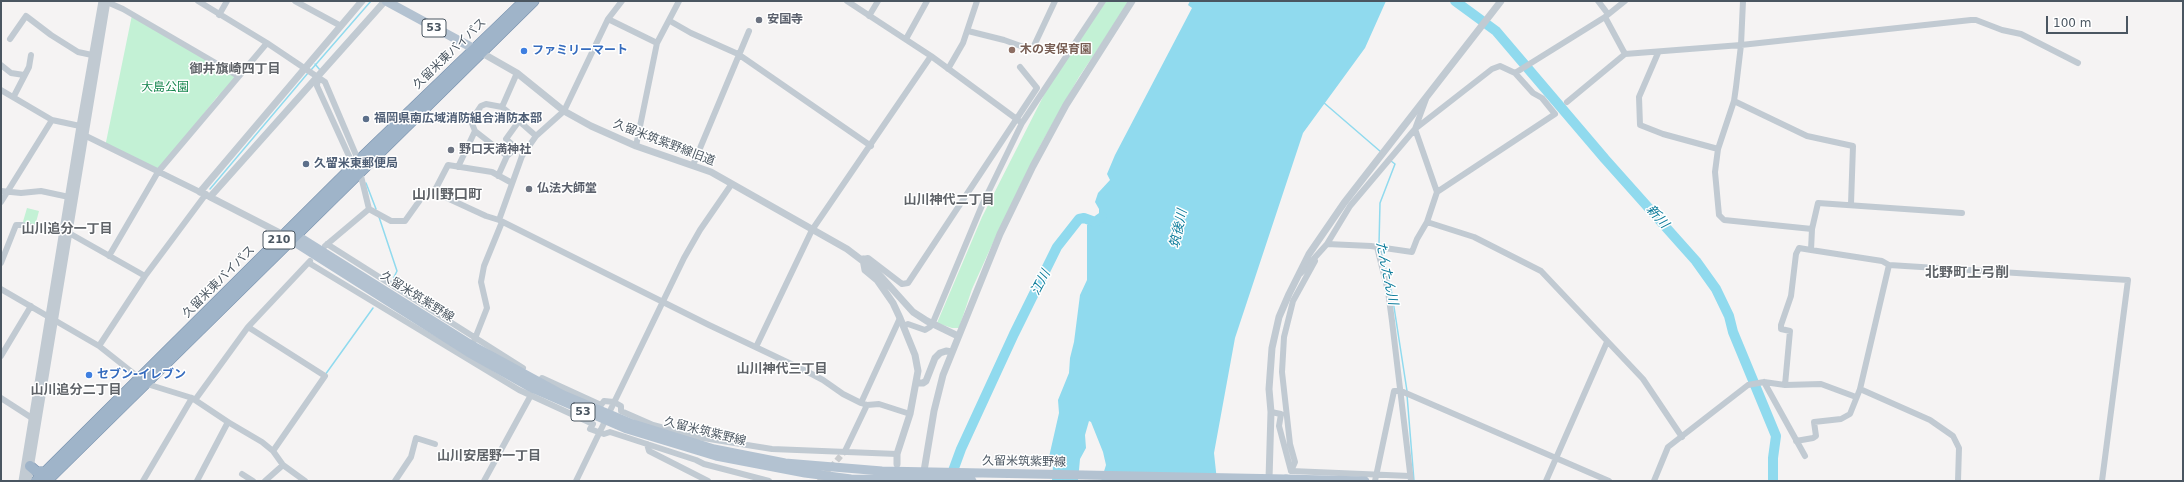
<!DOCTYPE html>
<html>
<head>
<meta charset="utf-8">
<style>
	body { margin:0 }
	#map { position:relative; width:2184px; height:482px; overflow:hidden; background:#f5f3f3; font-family:"DejaVu Sans",sans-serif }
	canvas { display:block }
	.frame { position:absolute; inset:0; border:2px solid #4a5661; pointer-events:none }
	.scale { position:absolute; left:2046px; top:16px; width:82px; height:18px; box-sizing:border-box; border:2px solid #4a5661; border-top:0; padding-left:5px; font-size:12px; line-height:14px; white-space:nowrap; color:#4a5661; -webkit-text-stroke:3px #fff; paint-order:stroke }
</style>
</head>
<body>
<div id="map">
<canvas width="2184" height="482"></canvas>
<div class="frame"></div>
<div class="scale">100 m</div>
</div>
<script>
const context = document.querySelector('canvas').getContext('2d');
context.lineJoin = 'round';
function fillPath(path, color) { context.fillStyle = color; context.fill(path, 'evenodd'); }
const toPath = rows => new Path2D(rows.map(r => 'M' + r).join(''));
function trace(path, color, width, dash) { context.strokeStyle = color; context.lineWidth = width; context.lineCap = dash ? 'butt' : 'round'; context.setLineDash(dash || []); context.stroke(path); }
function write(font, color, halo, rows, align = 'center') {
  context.font = font + ' "DejaVu Sans","Noto Sans JP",sans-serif'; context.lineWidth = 3; context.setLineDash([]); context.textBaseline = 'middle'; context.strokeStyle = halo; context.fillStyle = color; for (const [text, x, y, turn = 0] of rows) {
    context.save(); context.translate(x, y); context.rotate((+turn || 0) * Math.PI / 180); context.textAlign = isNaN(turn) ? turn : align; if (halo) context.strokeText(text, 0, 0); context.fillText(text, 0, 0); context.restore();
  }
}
fillPath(toPath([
	[1105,1,1130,1,1079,77,1041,144,996,236,972,289,959,328,952,328,937,323,982,217,1048,87],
	[132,15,238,76,231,86,217,97,158,172,105,147],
	[27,208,39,211,35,226,22,225]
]), '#c3f1d5');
fillPath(toPath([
	[1190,1,1386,1,1365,48,1303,133,1235,338,1214,453,1217,481,1101,481,1106,465,1103,452,1091,422,1089,421,1085,435,1086,448,1080,459,1078,481,1052,481,1053,466,1049,457,1059,413,1058,400,1069,373,1070,358,1074,342,1080,295,1087,280,1087,225,1099,217,1099,209,1095,202,1098,193,1110,180,1107,174,1115,155,1192,8,1188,5]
]), '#90daee');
trace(toPath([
	[315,64,320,70],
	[311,70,371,1],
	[1323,102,1381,152],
	[366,183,376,209],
	[210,189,308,73],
	[379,217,397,271,392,281],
	[1379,244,1380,203,1395,164,1391,161],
	[1381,250,1392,294,1407,391],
	[325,375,373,308],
	[1407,395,1414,481]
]), '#90daee', 1.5);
trace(toPath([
	[1455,1,1496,31,1605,159,1696,261,1716,289,1729,316,1733,332,1776,436,1773,458,1773,481],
	[950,479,961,449,1014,334,1057,247,1079,219,1084,218,1095,222,1102,217]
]), '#90daee', 10);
trace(toPath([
	[819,481,845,451]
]), '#caccce', 6, [6, 3]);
const trunk = toPath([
	[30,466,37,472,45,472],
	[36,481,359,160,524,1],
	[47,481,534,1]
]);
trace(trunk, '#7690ad', 11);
trace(toPath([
	[198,1,267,43,325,82,359,162],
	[295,1,341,26],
	[847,1,931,56,1022,123,1103,1],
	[1598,1,1608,14],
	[1743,1,1741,45,1736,87,1734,101,1718,149,1715,172,1719,215,1724,220,1812,229],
	[107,2,123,9,238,76],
	[219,15,227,1],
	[869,16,878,1],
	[1605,17,1625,54],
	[608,19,657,43],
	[670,21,691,33,738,54,871,146],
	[968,31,1004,40,1032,50,1055,1],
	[10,39,26,16,51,35,78,52,92,55],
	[906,39,927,1],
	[1658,53,1639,97,1640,125,1663,134,1718,149],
	[1,65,11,73,24,75],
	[948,69,963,43,977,1],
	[1515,73,1605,17,1625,1],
	[318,77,317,86,354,167],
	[1,90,52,120,80,126,86,136,210,197],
	[14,96,29,67,31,55],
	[1734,101,1807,136,1853,146,1851,204],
	[1567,102,1625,54,1741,45,1971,20,1976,20,2002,30,2021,34,2078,63],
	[502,107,517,73],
	[519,121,506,139,516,148,507,156,475,131,471,121,481,106,486,104,502,107,519,121,536,136],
	[636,146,657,43,679,1],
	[693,165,749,31],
	[458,167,475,131],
	[360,172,369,209],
	[498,176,507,156],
	[1,191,21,193,41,191,69,197],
	[434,192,448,165,492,172,512,183],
	[1,202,52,120],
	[369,209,391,221,405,221,425,193,434,192,486,216,499,220,709,325,806,371,823,380,843,394,861,403,867,405,879,404,910,414],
	[1962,213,1818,203,1812,229,1811,250,1882,261,1889,265,2128,280,2102,481],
	[499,220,522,156,536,136,564,111,608,19,622,1],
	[1427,222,1474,237,1541,271,1643,379,1682,437],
	[327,244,523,368],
	[1327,244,1350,206,1415,129,1426,99],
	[325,246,369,209],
	[1377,247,1388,291,1392,321,1411,481],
	[109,256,158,172,267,43],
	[863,259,868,258,902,284,908,283,1037,88,1020,67],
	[1315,261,1293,301,1284,337,1282,372,1290,444,1295,462,1291,471,1410,476],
	[1,263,16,225,22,225,69,233,145,276],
	[309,263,519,390,593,424,590,429,604,434,610,432,696,460,704,464,769,481],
	[1301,273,1327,244,1371,246,1412,252,1417,239,1427,222,1437,192,1555,114,1542,98,1533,93,1515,73,1500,66,1492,69,1415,129,1437,192],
	[1,289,99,346,147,384,192,398,228,422,262,442,273,451,283,465,305,481],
	[934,320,983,203,1022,123],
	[903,326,908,324,925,330,930,327],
	[248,327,325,376,273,451],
	[474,341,487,308,481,282,484,266,502,222],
	[99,346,145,276,206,194],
	[756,347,812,230,931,56],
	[1,356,31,306],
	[542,378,601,405,604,401,614,402,621,406,621,411,653,425,697,437,772,449,897,454],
	[1764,382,1805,456],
	[1785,385,1790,331,1781,329,1781,325,1791,296,1796,254,1799,248,1811,250],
	[1860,389,1930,420,1953,436,1959,448,1958,481],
	[1,398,35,420],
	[195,400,248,327,310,261],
	[861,403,900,318],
	[1271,412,1281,414,1279,426,1291,471],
	[1796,441,1813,438,1816,436,1814,422,1841,419,1850,414,1860,389,1889,265],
	[647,444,649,451,708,481],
	[845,451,867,405],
	[242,474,253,481],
	[143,481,192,398],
	[197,481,228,422],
	[265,481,283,465],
	[395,481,411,457,416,438,435,444],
	[484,481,531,395],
	[576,481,684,258,700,230,731,185],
	[1375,481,1394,391,1401,391,1609,481],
	[1546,481,1607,342],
	[1654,481,1668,447,1748,385,1764,382,1785,385,1821,384,1856,397]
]), '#c1cad2', 6);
trace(toPath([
	[482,53,517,73,564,111,591,126,636,146,711,172,847,249,876,271,913,312,927,321,958,336],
	[200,192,362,1],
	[284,235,210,197,385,1],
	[863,259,865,270,877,280,893,303,900,318,915,355,918,371,910,414,897,454,897,464],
	[917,383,923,383,926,381,935,358,940,353,946,351,952,352],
	[924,471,934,411,943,375,1000,234,1033,166,1066,105,1132,1],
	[1269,479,1271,412,1269,389,1272,348,1279,317,1289,294,1309,254,1344,203,1501,1],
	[22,481,80,126,102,1],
	[28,481,107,1]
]), '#c1cad2', 7);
trace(toPath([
	[386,1,480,52],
	[289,235,296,235,473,346,563,395,630,423,714,449,785,463,882,471,1286,479],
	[285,236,468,352,530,387,627,429,716,456,805,473,851,479,972,481]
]), '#b3c2d1', 9);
trace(trunk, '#9fb4c9', 10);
trace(toPath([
	[1286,479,1365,481]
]), '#b3c2d1', 9);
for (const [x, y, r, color] of [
	[759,20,4,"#6b7280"],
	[1012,50,4,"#8d6e63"],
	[524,51,4,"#3f7fe0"],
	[366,119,4,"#5c6f8a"],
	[451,150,4,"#6b7280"],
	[306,164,4,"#5c6f8a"],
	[529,189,4,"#6b7280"],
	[89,375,4,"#3f7fe0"]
]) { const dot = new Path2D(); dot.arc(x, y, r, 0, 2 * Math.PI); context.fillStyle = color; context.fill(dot); trace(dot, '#fff', 1.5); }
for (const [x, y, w] of [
	[434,28,24],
	[279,240,32],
	[583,412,24]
]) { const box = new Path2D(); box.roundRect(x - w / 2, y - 9, w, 18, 3); context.fillStyle = '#fff'; context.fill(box); trace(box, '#4a5661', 1); }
write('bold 11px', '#4a5661', null, [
	["53",434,28],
	["210",279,240],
	["53",583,412]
]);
write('bold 12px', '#5b616d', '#fff', [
	["安国寺",767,20],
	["野口天満神社",459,150],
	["仏法大師堂",537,189]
], 'left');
write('bold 12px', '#785e54', '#fff', [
	["木の実保育園",1020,50]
], 'left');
write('bold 12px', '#366cbe', '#fff', [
	["ファミリーマート",532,51],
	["セブン-イレブン",97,375]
], 'left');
write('12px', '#4a5661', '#fff', [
	["久留米東バイパス",450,54,-44],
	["久留米筑紫野線旧道",664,143,21],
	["久留米東バイパス",219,282,-45],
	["久留米筑紫野線",417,297,32],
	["久留米筑紫野線",705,432,14],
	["久留米筑紫野線",1024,462,1]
]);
write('12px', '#17864f', '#fff', [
	["大島公園",165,88]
]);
write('bold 12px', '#4e5e75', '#fff', [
	["福岡県南広域消防組合消防本部",374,119],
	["久留米東郵便局",314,164]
], 'left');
write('bold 13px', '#5f6368', '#fff', [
	["御井旗崎四丁目",235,70],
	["山川神代二丁目",949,201],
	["山川追分一丁目",67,230],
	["山川神代三丁目",782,370],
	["山川追分二丁目",76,391],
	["山川安居野一丁目",489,457]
]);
write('italic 13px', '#0c7c9b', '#fff', [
	["新川",1657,217,48],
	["筑後川",1179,229,-78],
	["たんたん川",1386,273,78],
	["江川",1041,283,-62]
]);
write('bold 14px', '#5f6368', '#fff', [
	["山川野口町",447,195],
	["北野町上弓削",1967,273]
]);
</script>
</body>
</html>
